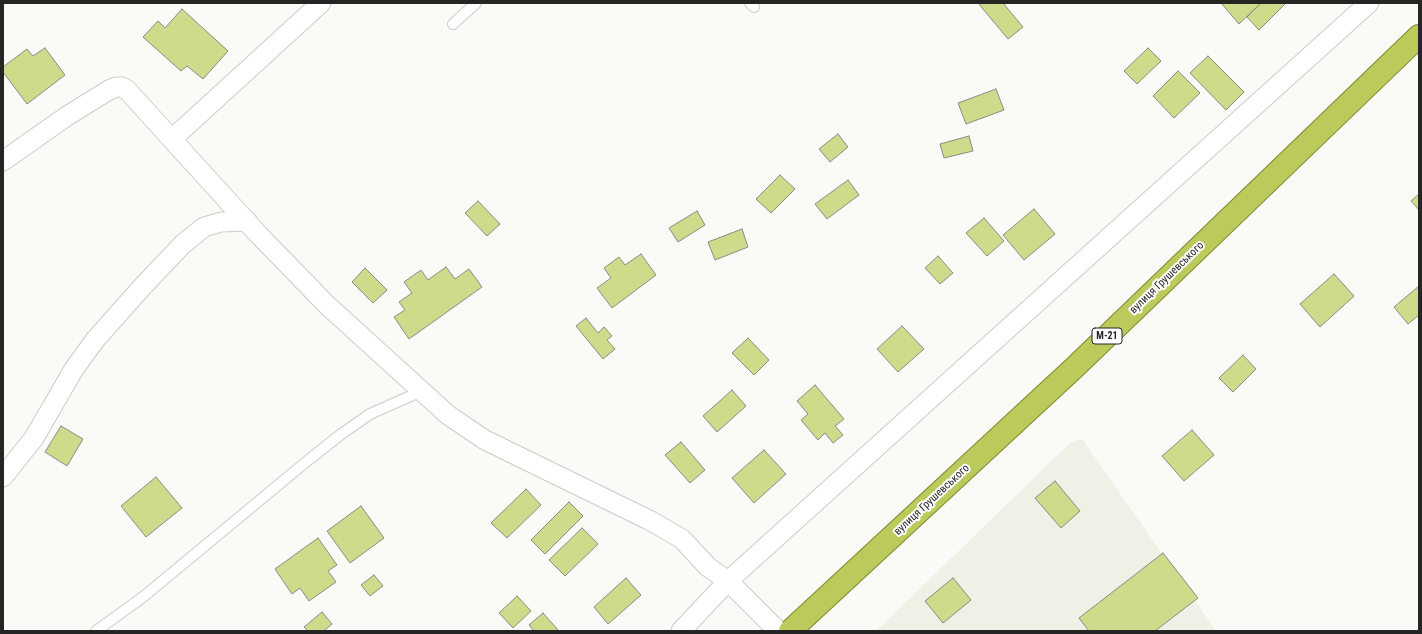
<!DOCTYPE html>
<html>
<head>
<meta charset="utf-8">
<style>
	body { margin:0 }
	#map { position:relative; width:1422px; height:634px; overflow:hidden; background:#fafbf7; font-family:"Roboto Condensed",sans-serif }
	canvas { display:block }
	.frame { position:absolute; inset:0; border:4px solid #252524; pointer-events:none }
</style>
</head>
<body>
<div id="map">
<canvas width="1422" height="634"></canvas>
<div class="frame"></div>
</div>
<script>
const context = document.querySelector('canvas').getContext('2d');
context.lineJoin = 'round';
function fillPath(path, color) { context.fillStyle = color; context.fill(path, 'evenodd'); }
const toPath = rows => new Path2D(rows.map(r => 'M' + r).join(''));
function trace(path, color, width, dash) { context.strokeStyle = color; context.lineWidth = width; context.lineCap = dash ? 'butt' : 'round'; context.setLineDash(dash || []); context.stroke(path); }
function write(font, color, halo, rows, align = 'center') {
  context.font = font + ' "Roboto Condensed",sans-serif'; context.lineWidth = 4; context.setLineDash([]); context.textBaseline = 'middle'; context.strokeStyle = halo; context.fillStyle = color; for (const [text, x, y, turn = 0] of rows) {
    context.save(); context.translate(x, y); context.rotate((+turn || 0) * Math.PI / 180); context.textAlign = isNaN(turn) ? turn : align; if (halo) context.strokeText(text, 0, 0); context.fillText(text, 0, 0); context.restore();
  }
}
fillPath(toPath([
	[1082,439,1216,631,876,631,1071,442]
]), '#eef1e5');
const building = toPath([
	[978,3,1003,3,1023,27,1008,39,978,3],
	[1221,3,1261,3,1239,24,1221,3],
	[1261,3,1286,3,1259,30,1247,17,1261,3],
	[182,9,228,51,203,79,187,66,181,71,143,37,158,21,165,28,182,9],
	[45,48,65,75,27,104,3,72,3,67,27,49,33,56,45,48],
	[1148,48,1161,61,1137,84,1124,71,1148,48],
	[1208,56,1244,92,1226,110,1190,73,1208,56],
	[1178,71,1200,93,1174,118,1153,96,1178,71],
	[996,89,1004,110,966,124,958,103,996,89],
	[838,134,848,147,830,162,819,149,838,134],
	[969,136,973,151,944,158,940,144,969,136],
	[780,175,795,189,771,213,756,199,780,175],
	[848,180,859,195,827,219,815,204,848,180],
	[1419,194,1419,210,1411,201,1419,194],
	[478,201,500,224,487,236,465,213,478,201],
	[1034,209,1055,234,1024,260,1003,235,1034,209],
	[697,211,705,225,678,242,669,228,697,211],
	[984,218,1004,241,987,256,966,233,984,218],
	[742,229,748,247,715,260,708,242,742,229],
	[641,254,656,275,612,308,597,288,611,278,604,268,619,257,625,265,641,254],
	[938,256,953,273,940,284,925,268,938,256],
	[446,267,455,279,469,269,482,287,409,339,394,317,405,310,399,302,412,293,404,282,421,270,428,280,446,267],
	[365,268,387,290,373,303,352,282,365,268],
	[1334,274,1354,296,1320,327,1300,304,1334,274],
	[1419,286,1419,315,1408,324,1394,307,1419,286],
	[586,318,598,333,604,327,612,336,607,340,615,349,603,359,576,326,586,318],
	[902,326,924,349,898,372,877,349,902,326],
	[748,338,769,360,754,375,732,353,748,338],
	[1243,355,1256,369,1233,392,1219,378,1243,355],
	[815,385,844,419,835,426,843,435,833,443,825,433,818,440,801,420,808,414,797,401,815,385],
	[732,390,746,406,717,432,703,416,732,390],
	[61,426,83,439,67,466,45,452,61,426],
	[1192,430,1214,455,1184,481,1162,456,1192,430],
	[681,442,705,470,690,483,665,455,681,442],
	[764,450,786,474,754,503,732,478,764,450],
	[156,477,182,508,146,537,121,506,156,477],
	[1055,481,1080,511,1061,528,1035,498,1055,481],
	[526,489,541,505,507,538,491,523,526,489],
	[569,502,583,516,545,554,531,540,569,502],
	[361,506,384,538,350,563,327,531,361,506],
	[582,528,598,544,565,576,549,560,582,528],
	[318,538,337,565,328,571,336,582,309,601,300,588,292,594,275,569,318,538],
	[1163,553,1198,598,1155,631,1089,631,1079,618,1163,553],
	[374,575,383,586,370,596,361,585,374,575],
	[626,578,641,595,608,624,594,607,626,578],
	[953,578,971,600,943,623,925,601,953,578],
	[517,596,531,611,513,628,499,613,517,596],
	[322,612,332,624,324,631,308,631,304,627,322,612],
	[543,613,559,631,534,631,529,625,543,613]
]);
fillPath(building, '#cedb8b');
trace(building, '#898a87', 1);
const service = toPath([
	[750,3,754,7],
	[453,24,476,3],
	[96,631,143,597,306,462,340,435,370,414,422,391]
]);
const minor = toPath([
	[172,139,321,3],
	[3,161,67,116,109,90,116,87,122,87,127,90,257,233,327,305,448,415,485,440,651,521,682,539,708,567,728,581,778,631],
	[3,477,34,438,74,369,95,340,143,286,183,244,204,227,221,222,247,221],
	[681,631,728,581,1369,3]
]);
const trunk = toPath([
	[790,631,1075,367,1419,36]
]);
trace(service, '#cbccc8', 12);
trace(minor, '#cbccc8', 21);
trace(trunk, '#7d882d', 24);
trace(service, '#fff', 10);
trace(minor, '#fff', 19);
trace(trunk, '#bcca5b', 22);
for (const [x, y, w] of [
	[1107,336,30]
]) { const box = new Path2D(); box.roundRect(x - w / 2, y - 8, w, 16, 3); context.fillStyle = '#fff'; context.fill(box); trace(box, '#252524', 1); }
write('bold 10px', '#252524', null, [
	["М-21",1107,336]
]);
write('11px', '#252524', '#fff', [
	["вулиця Грушевського",1167,278,-44],
	["вулиця Грушевського",932,500,-43]
]);
</script>
</body>
</html>
